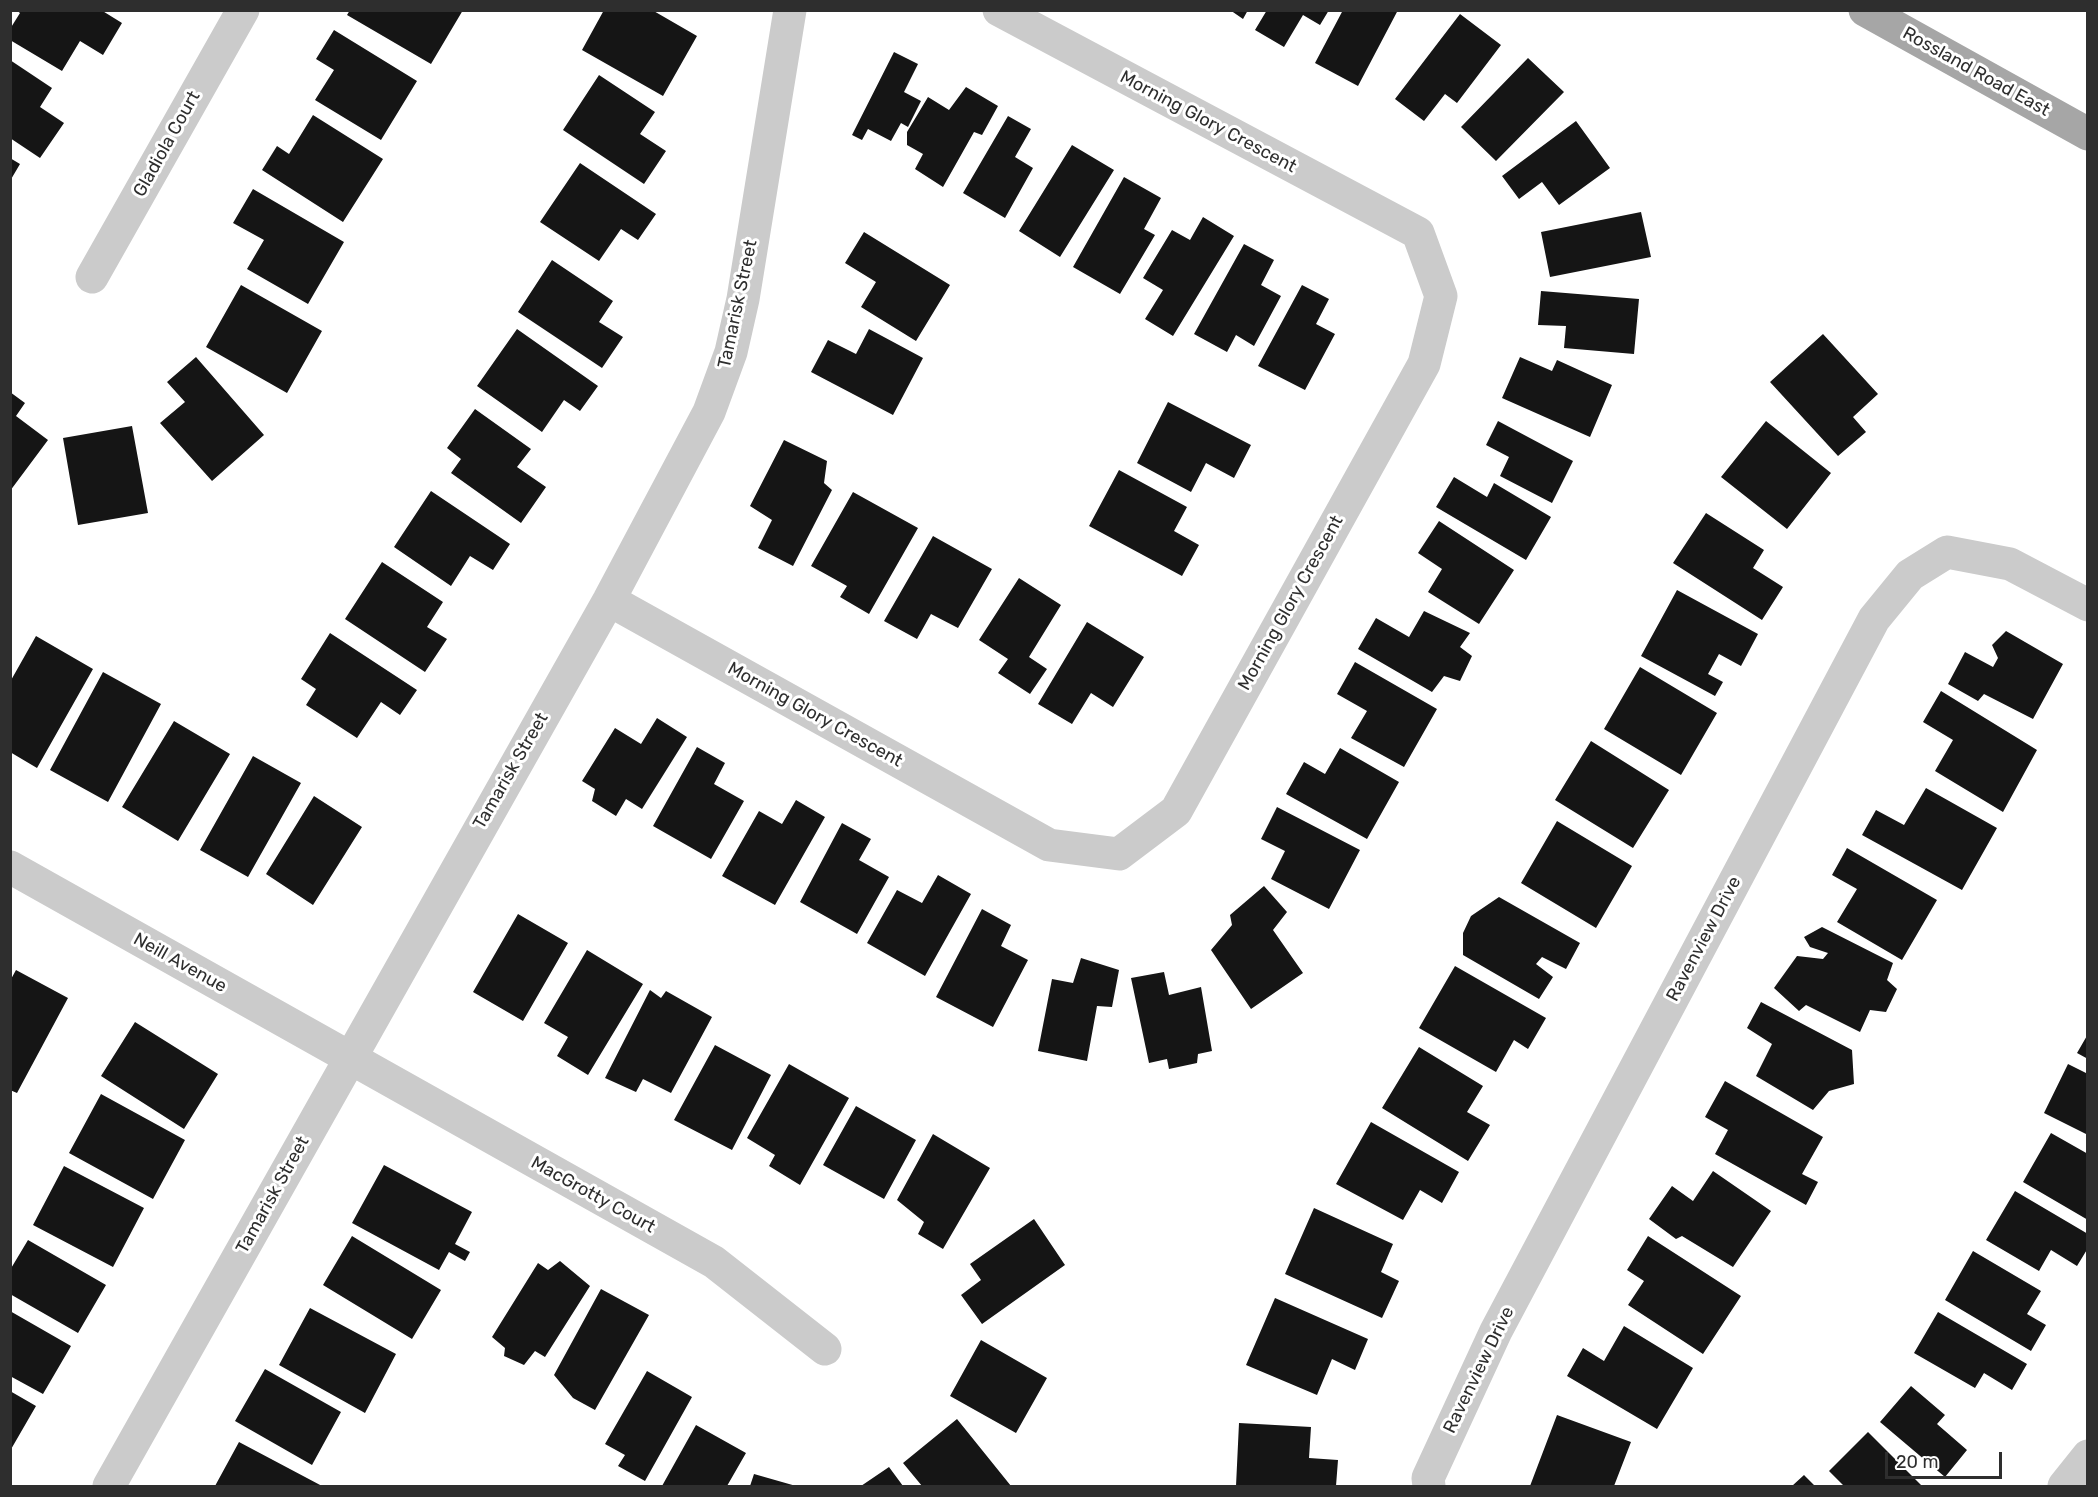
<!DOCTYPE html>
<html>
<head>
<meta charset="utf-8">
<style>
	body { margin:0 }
	#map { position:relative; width:2098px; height:1497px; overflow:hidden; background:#fff; font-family:Rubik,sans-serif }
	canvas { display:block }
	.frame { position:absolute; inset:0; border:12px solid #2e2e2e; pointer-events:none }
	.scale { position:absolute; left:1885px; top:1452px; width:117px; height:27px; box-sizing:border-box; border:3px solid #2e2e2e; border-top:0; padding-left:8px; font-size:18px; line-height:21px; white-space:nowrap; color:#2e2e2e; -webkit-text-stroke:4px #fff; paint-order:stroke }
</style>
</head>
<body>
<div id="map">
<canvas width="2098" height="1497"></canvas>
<div class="frame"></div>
<div class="scale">20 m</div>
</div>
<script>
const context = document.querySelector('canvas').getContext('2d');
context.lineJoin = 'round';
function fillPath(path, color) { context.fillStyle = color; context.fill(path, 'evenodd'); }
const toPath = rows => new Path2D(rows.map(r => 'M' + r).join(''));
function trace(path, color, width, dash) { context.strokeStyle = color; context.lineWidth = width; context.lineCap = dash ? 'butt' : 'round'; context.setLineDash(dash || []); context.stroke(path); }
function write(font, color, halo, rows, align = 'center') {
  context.font = font + ' Rubik,sans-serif'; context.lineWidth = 6; context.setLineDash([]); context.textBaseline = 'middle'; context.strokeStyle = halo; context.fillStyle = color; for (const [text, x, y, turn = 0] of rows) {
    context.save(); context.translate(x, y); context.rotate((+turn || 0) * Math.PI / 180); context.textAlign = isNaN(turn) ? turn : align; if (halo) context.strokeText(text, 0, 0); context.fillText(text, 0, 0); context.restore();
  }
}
fillPath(toPath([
	[16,10,101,10,122,23,103,55,80,41,62,71,10,40,10,29,20,13],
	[350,10,463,10,431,64,347,15],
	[604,10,652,10,697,36,663,96,582,50],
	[1230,10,1248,10,1243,19],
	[1267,10,1329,10,1320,25,1303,15,1284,47,1255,30],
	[1343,10,1398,10,1358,86,1315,63],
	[1460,14,1501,45,1457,103,1445,94,1424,121,1395,99],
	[334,30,417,81,381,140,315,100,334,70,316,59],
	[894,52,918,64,904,92,921,101,908,127,901,123,891,141,868,129,862,140,852,135],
	[1528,58,1564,92,1496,161,1461,127],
	[10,60,52,88,40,107,64,123,40,158,10,138],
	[599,75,655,112,640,134,666,151,644,184,563,130],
	[966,87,998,106,982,135,974,132,943,187,915,169,923,154,907,145,907,132,928,97,949,110],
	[313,115,383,159,343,222,262,170,277,146,289,154],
	[1008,116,1031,129,1015,157,1033,168,1005,218,963,193],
	[1576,121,1610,168,1559,205,1542,182,1519,199,1502,176],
	[1072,145,1114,170,1060,257,1019,231],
	[10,158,20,164,10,181],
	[580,163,656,214,638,240,621,229,599,261,540,222],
	[1124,177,1161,198,1144,229,1155,235,1120,294,1073,267],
	[253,189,344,242,308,304,247,269,264,240,233,223],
	[1641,212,1651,257,1550,277,1541,232],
	[1203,217,1234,236,1173,336,1145,319,1163,290,1143,278,1172,230,1190,240],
	[864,232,950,285,916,341,861,307,876,282,845,263],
	[1244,244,1274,260,1261,285,1281,296,1254,346,1236,335,1227,352,1194,334],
	[552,260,613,301,599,322,623,337,602,368,518,312],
	[241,285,322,331,287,393,206,347],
	[1302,285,1329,299,1316,324,1335,334,1305,390,1258,366],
	[1541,291,1639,299,1634,354,1564,348,1566,326,1538,325],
	[517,329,598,386,580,411,564,400,542,432,477,386],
	[869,329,923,358,893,415,811,372,828,340,856,354],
	[1823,334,1878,394,1853,417,1866,432,1838,456,1770,382],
	[196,357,264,435,212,481,160,423,185,402,167,382],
	[1520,357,1552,371,1557,360,1612,385,1590,437,1502,398],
	[10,392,25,403,16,416,48,440,10,491],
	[1168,402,1251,445,1234,478,1206,463,1191,492,1137,463],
	[475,409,531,449,517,467,546,487,521,523,451,473,461,459,447,448],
	[1498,421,1573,461,1552,503,1500,476,1509,457,1486,445],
	[1766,421,1831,473,1787,529,1721,477],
	[132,426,148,513,78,525,63,438],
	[784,440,827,461,824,483,832,490,793,566,758,548,772,520,750,506],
	[1119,470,1187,507,1174,531,1199,545,1182,576,1089,526],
	[1454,477,1487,497,1494,483,1551,517,1526,560,1436,507],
	[431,491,510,544,493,570,470,556,451,586,394,547],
	[853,492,918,528,869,614,840,597,847,586,811,566],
	[1706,513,1764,550,1753,568,1783,587,1762,620,1673,563],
	[1439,521,1514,570,1479,624,1428,592,1442,569,1418,553],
	[933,536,992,569,958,628,931,614,917,639,884,621],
	[382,562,443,602,427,627,447,639,425,672,345,619],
	[1019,578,1061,605,1029,657,1047,669,1030,694,998,673,1008,659,979,640],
	[1677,590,1758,634,1741,666,1719,654,1708,674,1723,682,1715,696,1641,656],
	[1424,611,1470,633,1460,647,1472,656,1460,681,1444,676,1432,692,1358,649,1376,618,1409,637],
	[1087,622,1144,657,1113,707,1091,693,1072,724,1038,704],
	[2006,631,2063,664,2033,719,1984,694,1978,701,1948,684,1965,652,1993,667,1998,658,1992,645],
	[330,633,417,690,400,715,381,702,357,738,306,705,316,689,301,679],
	[36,636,93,669,37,768,10,752,10,682],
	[1355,662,1437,709,1404,767,1351,738,1367,711,1337,694],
	[1640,667,1717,713,1681,775,1604,729],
	[103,672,161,704,108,802,50,770],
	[1941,691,2037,750,2003,812,1935,771,1953,740,1923,722],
	[657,718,687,737,642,809,626,799,616,816,592,801,595,789,582,781,615,728,641,744],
	[174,721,230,754,178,841,122,807],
	[1591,741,1669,790,1633,848,1555,800],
	[697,747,725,763,714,784,744,801,711,859,653,826],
	[1340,748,1399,782,1367,839,1286,794,1304,762,1325,774],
	[253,756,301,783,248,877,200,850],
	[1926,788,1997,828,1962,890,1862,835,1876,810,1904,825],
	[314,796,362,827,313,905,266,874],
	[796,800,825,817,775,905,722,876,759,811,782,824],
	[1277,807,1360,850,1329,909,1271,879,1285,851,1261,839],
	[1557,821,1632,866,1596,928,1521,883],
	[842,823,871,839,859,860,889,877,857,934,800,902],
	[1847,848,1937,900,1902,960,1837,922,1857,889,1832,875],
	[938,875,971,894,925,976,867,943,897,890,922,903],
	[1264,886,1287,912,1273,930,1303,973,1251,1009,1211,950,1232,925,1230,915],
	[1499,897,1580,943,1566,969,1542,957,1536,964,1553,977,1539,999,1463,955,1463,933,1471,916],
	[982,909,1011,925,1001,946,1028,960,993,1027,936,997],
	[518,914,568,943,523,1021,473,992],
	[1822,927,1893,963,1887,980,1897,989,1886,1012,1870,1010,1860,1032,1806,1005,1799,1011,1774,988,1797,956,1823,959,1828,953,1810,947,1804,937],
	[587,950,643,984,588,1075,557,1056,568,1037,544,1023],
	[1081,958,1119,970,1112,1007,1097,1006,1087,1061,1038,1051,1052,979,1073,983],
	[1455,966,1546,1018,1528,1049,1514,1040,1496,1072,1419,1028],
	[16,970,68,998,17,1093,10,1090,10,981],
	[1164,972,1169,995,1201,987,1212,1051,1198,1054,1197,1063,1169,1069,1167,1059,1149,1063,1131,978],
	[650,990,661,998,666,991,712,1017,671,1093,643,1079,636,1092,605,1078],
	[1761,1002,1852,1050,1854,1084,1829,1091,1813,1110,1756,1076,1772,1044,1747,1028],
	[135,1022,218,1074,184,1129,101,1076],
	[2088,1034,2088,1059,2077,1053],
	[715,1045,771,1075,732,1150,674,1120],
	[1419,1047,1483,1086,1467,1112,1490,1125,1468,1161,1382,1108],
	[789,1064,849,1098,800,1185,769,1166,775,1155,747,1138],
	[2068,1064,2088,1074,2088,1135,2044,1113],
	[1725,1081,1823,1137,1802,1174,1818,1182,1806,1205,1715,1154,1728,1130,1705,1117],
	[101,1094,185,1140,153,1199,69,1153],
	[856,1106,916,1140,884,1199,823,1165],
	[1371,1122,1459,1172,1442,1203,1420,1190,1403,1220,1336,1184],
	[2051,1133,2088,1154,2088,1220,2023,1182],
	[933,1134,990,1168,943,1249,918,1234,924,1222,897,1200],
	[384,1165,472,1212,455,1244,470,1252,465,1261,449,1252,439,1270,352,1223],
	[64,1166,144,1208,113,1267,33,1225],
	[1713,1171,1771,1211,1733,1267,1682,1236,1676,1239,1649,1219,1672,1186,1693,1201],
	[2015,1191,2088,1234,2088,1248,2077,1266,2051,1250,2039,1271,1986,1240],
	[1314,1208,1393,1244,1381,1272,1399,1281,1382,1318,1285,1274],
	[1034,1219,1065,1265,982,1324,961,1295,981,1280,970,1264],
	[352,1236,441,1290,412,1339,323,1285],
	[1648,1236,1741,1296,1703,1354,1628,1305,1644,1281,1627,1270],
	[28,1240,106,1285,78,1333,10,1294,10,1270],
	[1973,1251,2041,1291,2027,1314,2046,1325,2031,1351,1945,1300],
	[560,1261,590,1286,545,1357,535,1351,524,1365,504,1356,505,1348,492,1337,538,1263,548,1270],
	[601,1289,649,1315,595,1410,573,1398,554,1375],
	[1275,1298,1368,1339,1355,1370,1332,1359,1317,1395,1246,1365],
	[310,1308,396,1354,365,1413,279,1365],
	[10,1311,71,1346,43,1394,10,1376],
	[1938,1312,2027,1364,2012,1390,1984,1373,1975,1388,1914,1353],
	[1624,1326,1693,1368,1657,1429,1567,1376,1583,1348,1604,1361],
	[981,1340,1047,1378,1016,1433,950,1396],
	[265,1369,341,1412,312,1465,235,1421],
	[647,1371,692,1397,645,1481,618,1466,625,1455,605,1444],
	[1911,1386,1945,1415,1937,1424,1967,1450,1945,1477,1880,1422],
	[10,1391,36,1406,10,1451],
	[1557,1415,1631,1442,1614,1486,1530,1486],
	[957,1419,1011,1486,922,1486,903,1463],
	[1239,1423,1311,1427,1309,1458,1338,1460,1336,1486,1236,1486],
	[696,1425,746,1453,727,1486,662,1486],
	[1868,1432,1922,1486,1844,1486,1829,1471],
	[239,1442,322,1486,215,1486],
	[889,1467,903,1486,861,1486],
	[754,1474,796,1486,750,1486],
	[1804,1475,1815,1486,1792,1486]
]), '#151515');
trace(toPath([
	[92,277,243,10],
	[609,600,1049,845,1119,854,1176,811,1424,364,1441,296,1418,233,999,10],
	[10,867,714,1262,825,1349],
	[109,1486,609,600,709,412,731,352,743,299,790,10],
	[1429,1486,1428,1478,1496,1331,1874,619,1910,575,1947,552,2010,564,2088,605],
	[2064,1486,2088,1456]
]), '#cbcbcb', 33);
trace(toPath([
	[1865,10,2088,134]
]), '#a6a6a6', 33);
write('18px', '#2e2e2e', '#fff', [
	["Rossland Road East",1976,72,29],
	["Morning Glory Crescent",1208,122,28],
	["Gladiola Court",167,144,-61],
	["Tamarisk Street",738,304,-78],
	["Morning Glory Crescent",1291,603,-61],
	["Morning Glory Crescent",815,715,29],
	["Tamarisk Street",511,771,-60],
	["Ravenview Drive",1704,939,-62],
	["Neill Avenue",180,963,29],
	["Tamarisk Street",273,1195,-61],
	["MacGrotty Court",593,1195,29],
	["Ravenview Drive",1479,1370,-64]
]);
</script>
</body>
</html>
